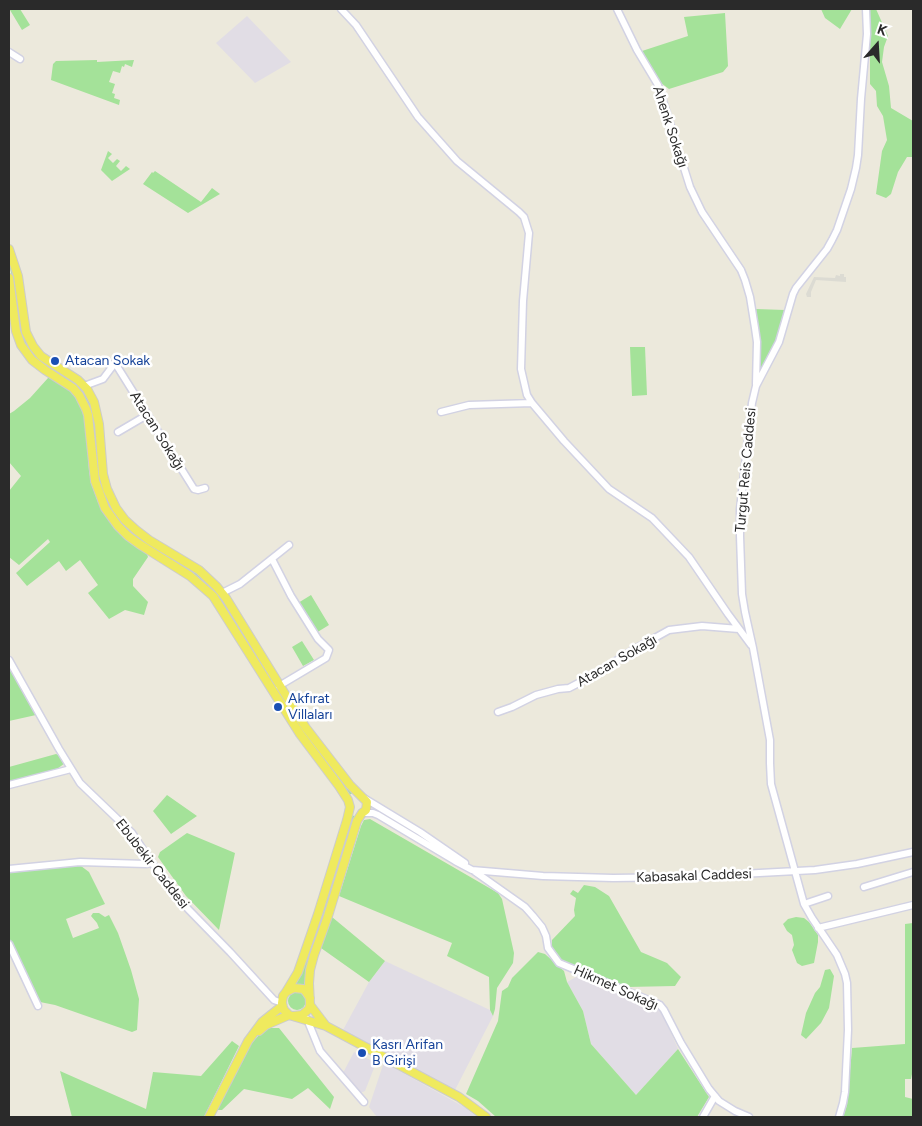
<!DOCTYPE html>
<html>
<head>
<meta charset="utf-8">
<style>
	body { margin:0 }
	#map { position:relative; width:922px; height:1126px; overflow:hidden; background:#ece9dc; font-family:Figtree,sans-serif }
	canvas { display:block }
	.frame { position:absolute; inset:0; border:10px solid #2a2a2a; pointer-events:none }
	.north { position:absolute; left:852px; top:20px; width:50px; height:50px; -webkit-text-stroke:4px #fff; paint-order:stroke; rotate:19deg; font-size:14px; font-weight:700; line-height:20px; text-align:center; color:#2a2a2a }
	.north::after { content:''; display:block; margin:auto; width:18px; height:22px; background:#2a2a2a; clip-path:polygon(50% 0,100% 100%,50% 72%,0 100%) }
</style>
</head>
<body>
<div id="map">
<canvas width="922" height="1126"></canvas>
<div class="frame"></div>
<div class="north">K</div>
</div>
<script>
const context = document.querySelector('canvas').getContext('2d');
context.lineJoin = 'round';
function fillPath(path, color) { context.fillStyle = color; context.fill(path, 'evenodd'); }
const toPath = rows => new Path2D(rows.map(r => 'M' + r).join(''));
function trace(path, color, width, dash) { context.strokeStyle = color; context.lineWidth = width; context.lineCap = dash ? 'butt' : 'round'; context.setLineDash(dash || []); context.stroke(path); }
function write(font, color, halo, rows, align = 'center') {
  context.font = font + ' Figtree,sans-serif'; context.lineWidth = 5; context.setLineDash([]); context.textBaseline = 'middle'; context.strokeStyle = halo; context.fillStyle = color; for (const [text, x, y, turn = 0] of rows) {
    context.save(); context.translate(x, y); context.rotate((+turn || 0) * Math.PI / 180); context.textAlign = isNaN(turn) ? turn : align; if (halo) context.strokeText(text, 0, 0); context.fillText(text, 0, 0); context.restore();
  }
}
fillPath(toPath([
	[247,16,291,62,255,83,216,43],
	[385,961,490,1010,493,1016,455,1090,343,1030,369,982],
	[578,976,661,1011,678,1049,636,1095,591,1044,583,1011,567,982],
	[354,1052,376,1063,365,1091,360,1093,343,1073],
	[387,1064,464,1107,477,1117,377,1117,369,1107,383,1065]
]), '#e1dde5');
fillPath(toPath([
	[12,9,20,9,30,25,22,30,10,10],
	[821,9,852,9,840,29,825,18],
	[870,9,876,9,888,36,884,47,882,62,889,86,891,108,913,121,913,157,907,157,898,172,891,194,886,198,876,194,882,151,887,140,883,116,877,106,876,91,870,84],
	[725,13,728,66,723,72,669,89,661,83,642,51,688,36,684,17],
	[97,60,97,62,134,60,132,67,125,64,124,67,122,66,120,73,113,71,109,82,115,84,112,93,115,94,114,98,120,100,119,105,51,80,53,64,56,61],
	[108,151,112,154,108,158,113,163,117,159,120,161,116,166,121,171,126,166,130,169,112,181,101,170],
	[155,171,201,202,212,188,220,194,188,213,143,184,152,172,153,173],
	[9,257,12,266,29,344,70,378,83,390,91,404,95,417,99,472,116,512,205,579,223,598,237,622,235,623,219,598,203,581,186,569,137,539,128,531,111,511,105,500,98,479,97,471,93,419,88,403,84,395,73,383,39,362,30,352,23,340,20,329,15,289,9,264],
	[756,309,785,310,780,334,762,367,759,367,760,343],
	[630,347,645,347,647,395,632,396],
	[51,377,65,386,75,394,85,414,89,470,91,483,98,502,105,515,120,533,129,542,147,554,148,557,133,579,133,586,148,602,144,615,125,610,109,619,88,593,98,585,80,560,66,571,59,561,27,586,16,573,50,542,48,539,19,565,9,557,9,491,21,476,9,462,9,414,14,411,30,398,48,378],
	[311,595,329,625,316,633,298,603],
	[241,629,349,789,353,793,349,795,310,742,270,682,239,630],
	[302,641,314,660,303,666,292,647],
	[9,665,36,715,9,721],
	[56,754,61,756,65,763,57,769,28,778,9,782,9,767],
	[167,795,197,816,171,834,153,811],
	[352,815,356,817,309,958,305,986,295,984,301,976],
	[370,819,498,893,502,899,514,953,513,963,497,988,495,1009,493,1016,490,1010,489,977,447,956,452,943,339,896,361,826,364,820],
	[187,833,235,853,219,930,186,896,158,857,160,852],
	[81,866,89,872,105,904,66,919,73,938,99,928,97,923,91,916,93,913,99,913,105,917,109,915,118,933,131,970,139,999,137,1030,132,1032,55,1005,40,1002,9,938,9,871],
	[584,885,595,887,609,896,641,952,667,963,681,977,675,986,627,987,561,960,552,948,552,940,575,916,574,910,576,898,570,894,573,890,578,893],
	[332,917,385,961,369,982,321,948],
	[796,917,804,918,809,922,818,935,818,942,814,963,802,966,797,963,792,950,794,945,792,935,787,931,783,924,788,919],
	[913,923,913,1069,911,1079,905,1079,905,1097,913,1099,913,1117,843,1117,847,1105,852,1048,905,1044,905,924],
	[538,952,545,954,564,971,567,982,583,1011,591,1044,636,1095,678,1049,709,1097,697,1117,496,1117,478,1101,466,1094,498,1021,502,991,508,987,512,978],
	[830,969,834,976,829,1008,821,1023,806,1039,801,1035,806,1013,815,993,820,987,825,970],
	'288 1001a9 9 0 1 1 18 0a9 9 0 1 1-18 0Z',
	[270,1028,279,1028,334,1097,330,1109,308,1088,292,1099,244,1089,222,1110,217,1110,249,1046,261,1033],
	[232,1041,239,1046,204,1117,72,1117,60,1071,146,1109,153,1072,201,1076]
]), '#a4e299');
fillPath(toPath([
	[840,274,844,274,844,277,846,277,846,282,816,280,811,292,811,297,807,297,806,294,814,277,835,278,836,275,840,276]
]), '#dcdbd3');
const minor = toPath([
	[341,9,356,25,418,117,457,161,519,212,524,217,529,233,523,301,521,369,527,395,532,403,564,441,609,489,652,518,689,557,728,614,751,645],
	[617,9,637,50,658,85,690,187,702,212,741,270,745,280,750,297,755,328,757,342,756,384],
	[9,52,20,59],
	[84,386,103,379,115,363,194,489,198,490,205,488],
	[441,412,469,405,532,403],
	[118,432,147,415],
	[272,559,291,596,318,639,329,650,326,658,279,686],
	[222,593,240,584,289,545],
	[9,660,59,749,80,783,132,833,152,863,188,909,230,952,274,1000,282,1003],
	[498,712,512,707,536,695,558,689,569,688,592,676,633,650,669,630,702,626,739,629],
	[9,785,71,769],
	[364,798,420,832,465,863],
	[362,813,373,813,378,815,455,861,472,870,543,876,613,878,685,877,815,870,857,864,913,852],
	[9,869,80,862,146,864,152,863],
	[474,871,525,907,533,916,542,927,546,936,548,948,559,963,660,1005,664,1010,681,1043,709,1089,719,1101,735,1111,749,1117],
	[864,887,913,872],
	[804,904,828,896],
	[818,928,913,905],
	[9,944,38,1006],
	[307,1019,320,1051,364,1102],
	[703,1117,715,1096],
	[839,1117,843,1103,845,1092,848,1030,847,983,845,974,837,955,812,918,804,904,771,784,770,763,770,740,753,648,745,612,742,594,740,536,740,509,752,403,756,386,779,342,793,294,796,288,827,249,832,240,837,230,851,189,856,168,858,155,861,99,867,34,866,9]
]);
const major = toPath([
	[9,249,18,276,26,332,33,346,41,356,47,360,78,380,87,389,94,402,99,424,103,474,107,489,116,508,125,520,136,530,149,540,199,570,217,587,226,598,306,728,350,785,367,802,366,810,362,813,357,821,328,916,314,955,310,970,309,983,310,1005,309,1009,302,1015,293,1016],
	[9,278,16,331,21,345,32,360,45,370,73,388,79,395,86,409,88,415,95,481,105,508,118,526,128,536,139,544,190,576,213,596,300,734,339,786,348,800,350,807,347,820,318,914,298,972,286,992],
	[310,998,306,992,303,989,294,988,286,992,283,996,282,1003,283,1007,284,1010,289,1015,326,1026,459,1097,486,1117],
	[310,1005,326,1026],
	[259,1031,266,1025,289,1015],
	[209,1117,248,1041,262,1022,282,1006]
]);
trace(minor, '#d2d2e3', 9);
trace(major, '#ccc', 10);
trace(minor, '#fff', 6);
trace(major, '#efea5e', 8);
for (const [x, y, r, color] of [
	[55,361,5,"#1a4fb4"],
	[278,707,5,"#1a4fb4"],
	[362,1053,5,"#1a4fb4"]
]) { const dot = new Path2D(); dot.arc(x, y, r, 0, 2 * Math.PI); context.fillStyle = color; context.fill(dot); trace(dot, '#fff', 2); }
write('14px', '#2a2a2a', '#fff', [
	["Ahenk Sokağı",670,127,72],
	["Atacan Sokağı",157,431,58],
	["Turgut Reis Caddesi",746,470,-85],
	["Atacan Sokağı",617,661,-30],
	["Ebubekir Caddesi",152,864,52],
	["Kabasakal Caddesi",694,876,-2],
	["Hikmet Sokağı",616,988,24]
]);
write('14px', '#164399', '#fff', [
	["Atacan Sokak",65,361],
	["Akfırat",288,699],
	["Villaları",288,715],
	["Kasrı Arifan",372,1045],
	["B Girişi",372,1061]
], 'left');
</script>
</body>
</html>
